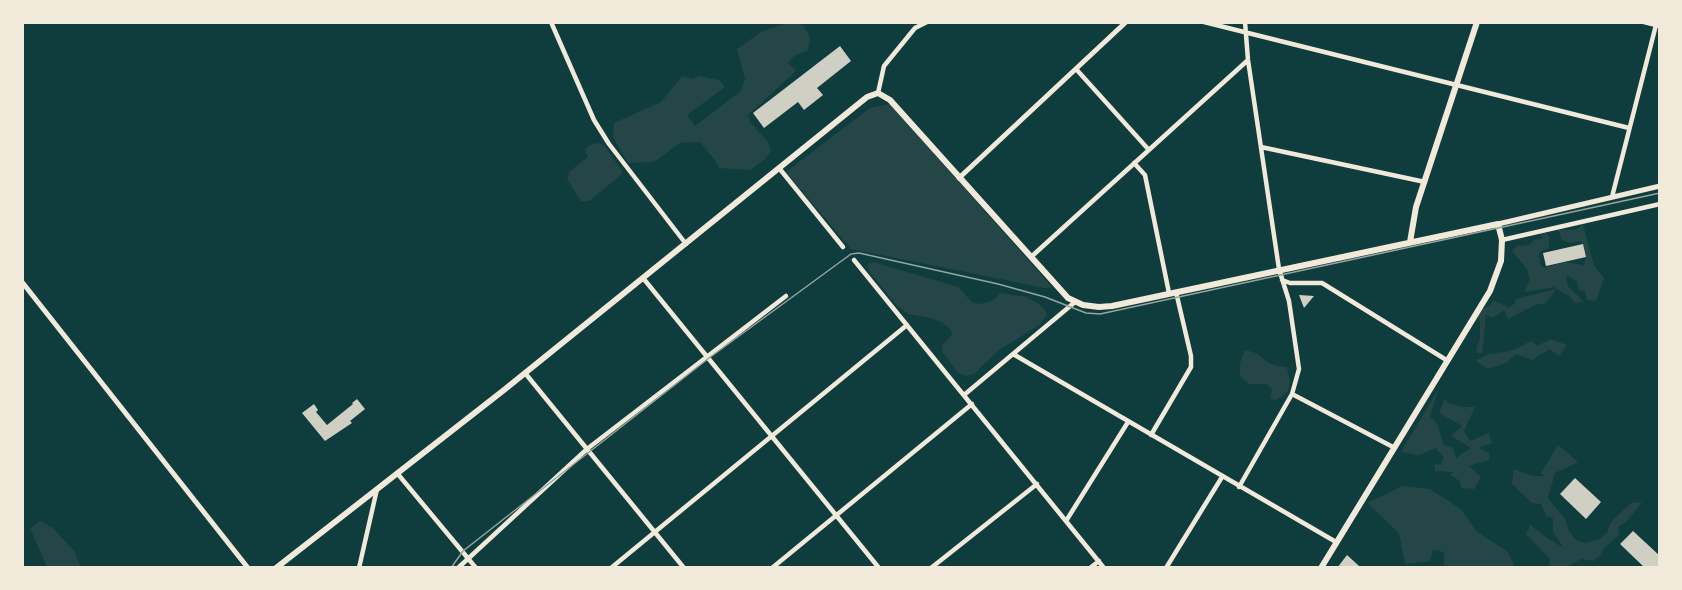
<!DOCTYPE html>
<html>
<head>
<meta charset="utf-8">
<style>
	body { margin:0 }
	#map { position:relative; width:1682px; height:590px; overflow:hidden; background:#0f3d3e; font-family:"Golos Text",sans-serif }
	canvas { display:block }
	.frame { position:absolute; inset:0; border:24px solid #f1e9da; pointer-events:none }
</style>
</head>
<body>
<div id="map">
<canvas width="1682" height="590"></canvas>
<div class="frame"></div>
</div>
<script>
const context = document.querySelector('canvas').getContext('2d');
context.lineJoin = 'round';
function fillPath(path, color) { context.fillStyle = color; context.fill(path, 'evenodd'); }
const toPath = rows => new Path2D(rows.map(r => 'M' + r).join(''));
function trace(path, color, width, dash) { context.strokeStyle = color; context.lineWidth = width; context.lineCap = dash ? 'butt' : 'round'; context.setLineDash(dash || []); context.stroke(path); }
fillPath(toPath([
	[794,23,803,25,810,37,808,50,794,56,788,63,796,71,748,115,750,122,768,142,771,151,764,160,750,170,719,168,715,160,700,142,680,143,654,162,628,163,613,137,614,123,661,102,682,76,693,79,700,76,719,80,725,87,687,115,695,126,741,91,745,79,737,49,761,32,780,25],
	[890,104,1052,287,1045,288,851,249,786,172,870,108],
	[598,143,604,145,622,171,621,175,589,201,581,201,567,179,570,171,588,157,585,150,590,145],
	[1583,224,1594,266,1604,278,1596,301,1587,300,1585,291,1579,290,1577,281,1566,275,1568,286,1584,302,1575,303,1569,296,1554,287,1524,292,1530,280,1527,269,1512,251,1518,245,1522,246,1531,244,1533,240,1544,238,1540,234,1546,233,1549,236,1549,248,1539,252,1540,264,1544,268,1564,262,1584,265,1586,259,1581,241,1570,243,1562,240,1558,230,1575,230],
	[873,262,958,287,973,303,981,304,988,302,995,299,1000,293,1027,297,1043,307,1047,315,1039,325,998,351,975,373,967,376,958,373,943,353,942,345,952,335,951,330,943,323,931,318,909,314,897,306,870,273,867,264],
	[1556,289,1546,303,1535,305,1508,319,1504,310,1493,318,1486,315,1482,353,1477,353,1476,349,1480,339,1480,322,1477,313,1491,304,1493,300,1509,308,1515,303,1516,299],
	[1551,339,1567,345,1559,356,1550,349,1532,360,1516,354,1506,363,1488,369,1476,361,1488,354,1511,351,1531,341,1537,346],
	[1245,350,1256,353,1267,362,1276,366,1287,367,1290,383,1288,391,1283,396,1276,400,1270,399,1272,389,1267,384,1249,384,1240,376,1240,363],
	[1439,388,1430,416,1437,424,1444,445,1453,448,1456,458,1471,448,1451,436,1462,426,1439,413,1445,398,1448,403,1462,407,1475,407,1464,431,1470,441,1489,433,1492,443,1478,448,1489,453,1489,460,1469,466,1481,477,1474,489,1461,488,1460,481,1450,475,1453,472,1435,471,1435,464,1441,465,1444,458,1436,448,1419,455,1401,452],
	[1558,445,1578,462,1555,473,1548,498,1565,519,1569,531,1576,540,1585,543,1600,539,1607,533,1610,523,1631,503,1642,502,1627,521,1618,527,1620,534,1604,548,1601,555,1593,561,1581,559,1566,567,1549,567,1550,559,1526,534,1530,525,1550,540,1564,548,1553,532,1553,518,1546,516,1541,504,1532,503,1512,484,1514,469,1532,476,1544,476,1541,473],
	[1403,486,1430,489,1462,510,1476,531,1508,552,1515,567,1444,567,1444,552,1433,550,1430,561,1405,564,1399,533,1367,503],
	[40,521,53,528,74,551,81,567,47,567,30,528]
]), '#244646');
fillPath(toPath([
	[840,46,851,61,817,88,823,95,804,110,798,102,764,128,753,113],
	[1583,244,1586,257,1546,266,1543,253],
	[1299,295,1314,296,1304,308],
	[357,399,365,409,350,421,352,423,325,441,302,413,314,404,318,410,316,412,327,425,353,404,352,403],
	[1575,478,1601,502,1586,519,1560,494],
	[1633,531,1660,556,1660,568,1645,568,1620,544],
	[1347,555,1358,565,1361,568,1337,568]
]), '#cfcfc3');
trace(toPath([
	[551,22,594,120,609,144,686,244],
	[1204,22,1629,128],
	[1644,22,1660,26],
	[1076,69,1149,150],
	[878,93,884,66,915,28,927,22],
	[1261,147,1425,182],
	[1134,163,1145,175,1169,293],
	[779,168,843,247],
	[1612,197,1656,25],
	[1502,240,1660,204],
	[1031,257,1248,60],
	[854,260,1104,568],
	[643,278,879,568],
	[1282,280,1290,283,1322,283,1448,361],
	[1013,354,1336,542],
	[525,373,684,568],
	[1292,394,1393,447],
	[964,395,1075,302],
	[1151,435,1191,367,1191,356,1176,292],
	[397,473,476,568],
	[1239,487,1292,394,1299,369,1289,301,1279,269,1248,60,1245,22],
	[1066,521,1128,422],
	[359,568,377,489],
	[458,568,587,449,786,296],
	[611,568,907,325],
	[772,568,972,404],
	[931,568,1037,484],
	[1090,568,1099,561],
	[1166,568,1222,477]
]), '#f1e9da', 4.5);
trace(toPath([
	[959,178,1126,22],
	[1498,224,1660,186],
	[22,282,248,568]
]), '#f1e9da', 5);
trace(toPath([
	[1410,242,1416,207,1477,22],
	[276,568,504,390,867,97,878,93,890,100,1068,298,1083,305,1099,307,1112,306,1498,224,1502,240,1501,261,1490,291,1321,568]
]), '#f1e9da', 6);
trace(toPath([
	[451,568,463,551,709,358,851,254,859,253,998,284,1045,297,1086,313,1100,314,1660,193]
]), '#97a49c', 1.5);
</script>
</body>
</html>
